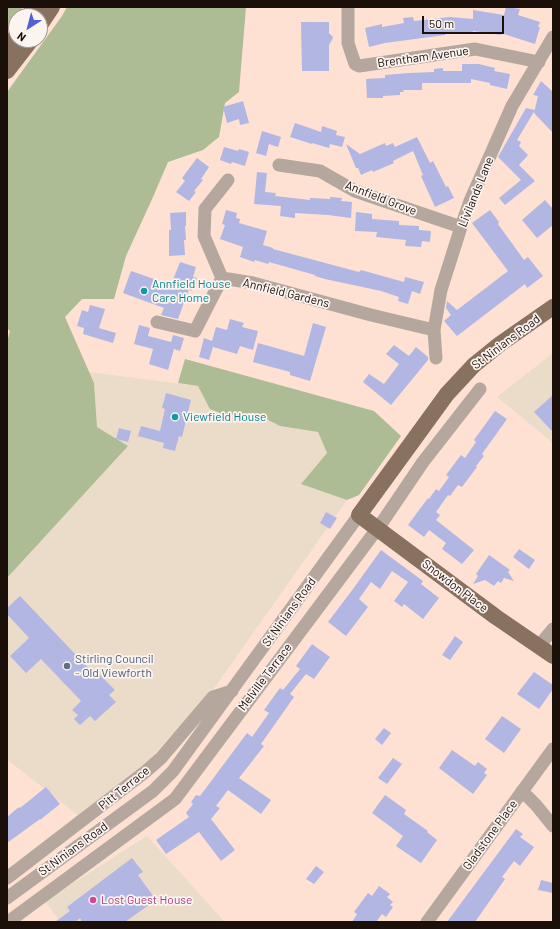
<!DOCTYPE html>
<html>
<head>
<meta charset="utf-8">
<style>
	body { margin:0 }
	#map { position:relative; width:560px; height:929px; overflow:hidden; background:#fee1d2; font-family:Barlow,sans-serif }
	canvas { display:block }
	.frame { position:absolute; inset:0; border:8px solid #1b0f09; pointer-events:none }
	.north { position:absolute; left:8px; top:8px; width:40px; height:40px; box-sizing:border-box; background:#fbf4f0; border:1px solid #a19894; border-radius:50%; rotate:216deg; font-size:11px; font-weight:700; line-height:16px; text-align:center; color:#1b0f09 }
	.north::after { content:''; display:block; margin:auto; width:14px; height:18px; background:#5260d6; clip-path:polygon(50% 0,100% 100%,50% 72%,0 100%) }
	.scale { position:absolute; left:422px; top:16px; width:82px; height:18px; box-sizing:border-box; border:2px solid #1b0f09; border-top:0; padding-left:5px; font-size:12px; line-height:14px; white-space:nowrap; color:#1b0f09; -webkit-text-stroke:3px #fbf4f0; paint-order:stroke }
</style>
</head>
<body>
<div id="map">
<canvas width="560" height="929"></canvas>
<div class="frame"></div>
<div class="north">N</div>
<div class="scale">50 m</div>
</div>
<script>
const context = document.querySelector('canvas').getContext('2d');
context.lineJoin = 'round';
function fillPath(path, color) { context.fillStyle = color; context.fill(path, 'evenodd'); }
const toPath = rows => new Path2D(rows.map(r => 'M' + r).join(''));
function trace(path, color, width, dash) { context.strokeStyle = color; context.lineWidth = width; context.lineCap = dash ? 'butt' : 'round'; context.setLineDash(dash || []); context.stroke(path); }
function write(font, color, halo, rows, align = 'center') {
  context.font = font + ' Barlow,sans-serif'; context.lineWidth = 3.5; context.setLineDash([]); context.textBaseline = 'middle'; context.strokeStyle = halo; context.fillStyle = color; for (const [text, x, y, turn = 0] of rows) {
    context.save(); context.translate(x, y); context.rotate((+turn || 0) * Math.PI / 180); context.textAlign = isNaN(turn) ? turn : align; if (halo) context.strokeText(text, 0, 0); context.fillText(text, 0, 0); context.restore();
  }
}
fillPath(toPath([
	[553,353,553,443,497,397],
	[89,372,198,386,225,415,254,413,280,426,318,432,327,453,301,484,347,500,215,687,148,761,79,816,9,761,7,762,7,578,128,446,97,427,94,383],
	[147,836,225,922,60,922,45,901]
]), '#ebdcc9');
fillPath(toPath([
	[7,7,23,7,7,30],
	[67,7,246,7,239,92,225,103,219,137,203,150,168,162,153,197,126,256,114,299,82,299,65,317,94,383,97,427,128,446,7,578,7,342,10,331,7,328,7,92,62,16],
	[185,359,374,411,401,436,359,495,347,500,301,484,327,453,318,432,280,426,254,413,225,415,210,409,198,386,178,383]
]), '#adbc94');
fillPath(toPath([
	[506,7,520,9,518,15,540,22,538,27,540,27,535,44,501,33,501,35,473,31,472,34,445,32,445,35,385,43,369,47,365,28,382,24,382,27,404,23,403,18,413,17,414,21,450,17,473,19,473,10,504,15],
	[301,22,329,22,329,33,333,37,332,40,329,45,329,71,302,71],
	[462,64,479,64,495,68,494,71,510,74,507,89,490,85,490,83,471,79,471,83,422,83,422,90,403,90,404,92,400,92,400,95,383,96,383,98,367,98,366,79,385,78,385,75,409,73,434,72,434,69,443,68,443,71,462,71],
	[541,81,553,92,553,133,534,113,538,96,533,95],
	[243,101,249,123,240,125,239,119,227,123,223,107],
	[526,108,535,110,517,140,521,142,519,146,528,155,519,165,535,181,505,205,499,198,521,180,498,157],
	[295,123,321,132,322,126,337,131,336,135,345,137,342,147,330,144,329,148,312,143,312,144,290,137],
	[262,131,281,137,278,147,269,144,266,156,256,153],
	[417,137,430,163,433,161,446,187,448,186,454,198,435,207,421,176,423,175,413,151,393,161,394,163,373,172,372,170,361,175,358,168,356,168,346,144,360,154,385,143,386,146,393,143,395,147],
	[224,147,238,151,239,149,249,152,245,166,232,162,231,164,220,160],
	[197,158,209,167,201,179,203,180,194,191,196,192,189,201,176,192,185,181,182,178],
	[257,172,267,173,265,192,276,193,275,196,310,200,310,198,330,199,330,197,342,198,341,201,352,202,351,218,328,215,295,213,295,218,280,216,281,206,254,204],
	[545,200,553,209,553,225,537,238,522,220],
	[226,210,237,213,236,218,240,219,239,223,267,231,263,245,273,248,273,249,359,272,361,270,404,282,405,277,424,282,420,294,412,291,408,304,398,301,399,297,381,291,325,279,315,276,315,275,269,262,268,264,255,260,254,262,240,257,243,247,220,239,225,225,222,224],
	[490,210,499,222,498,224,524,260,528,257,543,276,527,288,525,284,457,336,444,321,451,315,446,308,447,301,457,310,508,271,472,223],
	[186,212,186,226,185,226,186,240,184,240,185,255,169,256,169,230,171,230,170,213],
	[356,212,372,214,372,219,399,221,399,225,419,226,419,230,431,231,430,242,422,241,421,247,405,246,406,240,376,237,377,232,355,231],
	[180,262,196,267,193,277,197,278,192,291,189,289,178,319,161,315,164,308,123,293,131,271,171,285],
	[90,305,105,309,99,328,116,333,113,343,83,334,84,328,77,326,82,310,88,312],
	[230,319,244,323,242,327,258,331,253,350,240,346,237,354,213,347,209,360,199,357,204,338,212,341,216,327,227,330],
	[313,323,326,327,310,381,290,375,290,372,253,362,258,343,304,356],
	[139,325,150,328,148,336,171,342,173,335,184,338,180,351,174,349,168,370,149,364,153,349,134,344],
	[394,345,409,356,416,347,428,357,428,360,391,405,363,382,369,374,384,384,399,364,386,354],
	[166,393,191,400,182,437,179,436,175,451,163,448,164,443,138,436,141,426,160,431,165,409,162,408],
	[553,395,553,432,534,412],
	[495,411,507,419,482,454,484,456,476,466,477,467,462,487,458,485,450,496,448,495,436,512,440,515,436,520,474,550,462,564,442,549,446,543,429,530,424,537,408,525,428,498,429,499,436,489,439,491,449,477,446,475,461,455,465,458,476,442,474,440],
	[119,428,131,431,128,442,116,439],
	[326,512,337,518,330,529,320,523],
	[519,549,535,560,529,569,513,557],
	[381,550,423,581,421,584,439,598,423,619,404,604,402,607,394,601,408,582,392,571,380,589,371,582,359,599,368,607,346,636,328,622,353,589],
	[489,555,510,570,508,572,514,581,504,578,501,583,498,581,494,586,485,580,473,584,478,576,476,574],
	[20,596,95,675,98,673,115,690,109,695,116,702,95,721,90,716,80,725,74,719,78,715,72,710,81,701,41,659,26,673,10,656,29,638,7,614,7,608],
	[455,636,463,642,450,660,442,655],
	[312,644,330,657,314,679,306,674,290,694,294,697,261,744,264,746,239,778,271,800,261,814,228,790,216,806,220,808,211,819,235,850,221,861,199,832,166,854,156,840,189,817,186,813,193,804,191,802,196,795,200,796,247,733,252,737,269,713,264,710,280,688,283,690,300,669,296,666],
	[534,672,553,685,553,689,539,709,517,694],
	[502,716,521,729,504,753,485,739],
	[384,728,391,733,382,745,375,739],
	[452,750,475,766,478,762,487,769,484,773,487,775,473,794,439,768],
	[393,758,402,764,387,784,378,778],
	[46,787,60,804,40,820,40,819,7,843,7,817,19,807,20,808],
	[385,795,406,810,404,814,428,831,427,832,437,840,421,863,396,846,403,836,372,813],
	[516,829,523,834,520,837,534,847,520,866,514,861,502,877,505,879,475,922,447,922],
	[132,858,143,872,138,875,156,900,125,922,82,922,80,918,75,922,55,922,70,911,67,907],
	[316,866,324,872,314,884,306,879],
	[541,880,553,883,553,893,538,890],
	[379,886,390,894,387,897,393,902,390,905,393,907,386,917,382,914,376,922,352,922,357,914,354,912,368,893,372,896]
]), '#b2b6e3');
trace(toPath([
	[348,7,348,43,355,64,359,66,475,49,539,62],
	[279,165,320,171,355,191,461,227],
	[228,180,205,209,204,236,222,278,253,283,371,315,434,330],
	[157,322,195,331,222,278],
	[436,358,434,330,441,290,461,227,470,201,512,106,553,37],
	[539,646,553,629],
	[522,791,536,805,553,826],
	[7,878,145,772,161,758,213,697,232,691],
	[7,898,153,791,173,771,359,515],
	[8,922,175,799,383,521,423,462,480,389],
	[427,922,553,749]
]), '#b5a79e', 13);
trace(toPath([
	[29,16,34,7],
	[40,25,52,7],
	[7,48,16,36],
	[7,71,31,40],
	[553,307,500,344,474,365,447,394,359,515,496,617,553,656]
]), '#897160', 16);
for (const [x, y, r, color] of [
	[144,291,4,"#0f9aa8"],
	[175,417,4,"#0f9aa8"],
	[67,666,4,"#5c6f8a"],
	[93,900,4,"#d1479c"]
]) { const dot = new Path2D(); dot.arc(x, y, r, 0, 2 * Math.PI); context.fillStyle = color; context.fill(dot); trace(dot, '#fbf4f0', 1.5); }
write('12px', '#1b0f09', '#fbf4f0', [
	["Brentham Avenue",423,57,-8],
	["Livilands Lane",476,192,-68],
	["Annfield Grove",381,198,21],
	["Annfield Gardens",286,293,14],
	["St Ninians Road",506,342,-37],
	["Snowdon Place",455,586,37],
	["St Ninians Road",289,612,-54],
	["Melville Terrace",265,677,-53],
	["Pitt Terrace",124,788,-39],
	["Gladstone Place",490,835,-54],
	["St Ninians Road",73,849,-36]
]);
write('12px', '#0d838f', '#fbf4f0', [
	["Annfield House",152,284],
	["Care Home",152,298],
	["Viewfield House",183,417]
], 'left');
write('12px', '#4e5e75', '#fbf4f0', [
	["Stirling Council",75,659],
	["- Old Viewforth",75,673]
], 'left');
write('12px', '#b23c85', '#fbf4f0', [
	["Lost Guest House",101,900]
], 'left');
</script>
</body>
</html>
